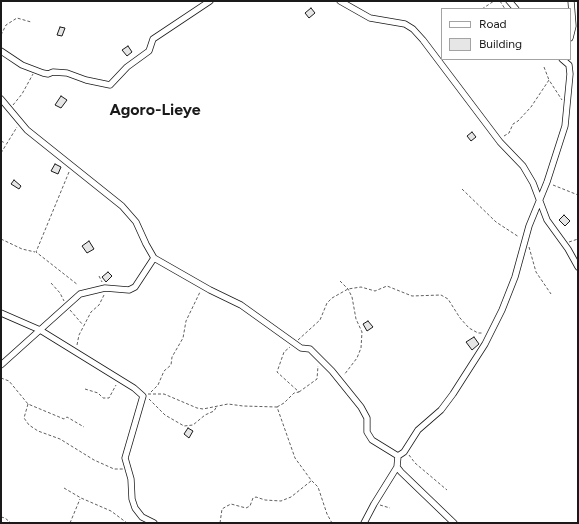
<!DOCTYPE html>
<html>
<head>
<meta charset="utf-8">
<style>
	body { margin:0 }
	#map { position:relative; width:579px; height:524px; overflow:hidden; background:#fff; font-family:Figtree,sans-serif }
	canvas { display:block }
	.frame { position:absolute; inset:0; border:2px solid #1a1a1a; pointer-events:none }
	.legend { position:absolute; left:441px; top:8px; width:130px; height:52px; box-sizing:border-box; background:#fff; border:1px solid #a3a3a3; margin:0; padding:5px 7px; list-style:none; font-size:12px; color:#1a1a1a }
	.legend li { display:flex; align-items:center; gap:8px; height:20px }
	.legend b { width:20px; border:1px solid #a3a3a3 }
</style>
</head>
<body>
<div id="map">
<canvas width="579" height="524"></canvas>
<div class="frame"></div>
<ul class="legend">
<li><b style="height:5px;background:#fff"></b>Road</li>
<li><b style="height:11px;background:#e6e6e6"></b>Building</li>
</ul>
</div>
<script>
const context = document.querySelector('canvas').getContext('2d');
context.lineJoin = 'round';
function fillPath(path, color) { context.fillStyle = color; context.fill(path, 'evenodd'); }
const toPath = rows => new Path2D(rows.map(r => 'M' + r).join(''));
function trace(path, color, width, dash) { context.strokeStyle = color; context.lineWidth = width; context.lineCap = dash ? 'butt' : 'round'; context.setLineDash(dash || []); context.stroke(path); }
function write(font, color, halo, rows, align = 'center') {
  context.font = font + ' Figtree,sans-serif'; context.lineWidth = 3; context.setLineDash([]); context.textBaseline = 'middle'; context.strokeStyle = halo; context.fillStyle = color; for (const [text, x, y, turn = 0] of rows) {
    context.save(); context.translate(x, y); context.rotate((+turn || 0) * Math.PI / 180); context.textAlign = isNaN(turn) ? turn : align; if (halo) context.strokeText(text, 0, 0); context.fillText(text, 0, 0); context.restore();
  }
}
const building = toPath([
	[311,8,315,13,309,18,305,13,311,8],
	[60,27,65,28,62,36,57,35,60,27],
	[128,46,132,52,127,56,122,50,128,46],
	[61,96,67,100,61,108,55,105,61,96],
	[472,132,476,137,471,141,467,136,472,132],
	[55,164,61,167,58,174,51,171,55,164],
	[14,180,21,186,19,189,11,184,14,180],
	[564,215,570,221,565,226,559,220,564,215],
	[89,241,94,249,87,253,82,246,89,241],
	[108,272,112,276,106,282,102,277,108,272],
	[368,321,373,327,367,331,363,324,368,321],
	[474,337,479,344,472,350,466,342,474,337],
	[188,428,193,431,189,438,184,434,188,428]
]);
fillPath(building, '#e6e6e6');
trace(building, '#1a1a1a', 1);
const minor = toPath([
	[340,1,370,18,405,24,413,29,423,40,500,142,523,166,533,183,547,220,568,249,578,267],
	[509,1,516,9],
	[570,38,573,26,571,1],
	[1,51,22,65,43,73,48,74,53,72,67,73,86,80,110,85,127,67,149,51,153,39,210,1],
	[1,99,27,130,122,206,136,222,146,244,154,258,210,290,241,305,301,348,310,349,332,371,361,407,367,418,367,432,372,440,398,456],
	[1,313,40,330,134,388,143,396,125,458,131,479,132,499,135,508,142,517,154,523],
	[1,365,80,294,105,288,129,290,135,287,154,258],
	[398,456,404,452,418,430,441,410,453,394,485,344,502,310,515,277,529,226,547,182,565,126,570,74,569,65,562,59],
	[398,456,397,467,401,472,454,523],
	[364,523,374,504,397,467]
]);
trace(minor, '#1a1a1a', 7);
trace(toPath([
	[500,1,505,9],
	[482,9,494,1],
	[1,35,6,25,17,18,31,22],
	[544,67,549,80],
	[13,105,22,94,33,74],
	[504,136,509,133,513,124,518,121,531,107,549,80,562,100],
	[1,141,5,143],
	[1,153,17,127],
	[69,172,36,252,78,285],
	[553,185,578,195],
	[462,189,496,222,519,237],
	[1,239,22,249,35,252],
	[569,242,578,239],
	[529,247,536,272,551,294],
	[99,276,102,282],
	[340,281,348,289,352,297,356,319,362,332,361,348,357,358,344,375],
	[51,283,60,293,64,301],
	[70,310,83,325],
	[298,340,320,320,327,303,332,298,348,289,361,287,375,291,387,286,412,296,441,295,448,299,460,318,469,328,478,333,483,333],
	[77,345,79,335,91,312,99,305,104,295],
	[1,378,9,381,28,404,64,419,67,417,84,427],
	[85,389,98,393,103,398,109,398,116,385],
	[151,392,158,385,164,371,171,365,172,357,183,338,186,321,200,292],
	[299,392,317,379,318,366],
	[148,394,164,394,197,408,203,409,228,404,243,406,277,407,295,458,311,480,318,487,327,514,332,523],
	[149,399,165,415,184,426,193,425,205,415,214,411,217,406],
	[28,404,24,418,29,425,38,431,60,439,94,460,114,469,123,469],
	[277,407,284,403,294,393,299,392,277,372,284,352,290,347],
	[1,439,2,439],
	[409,455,415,463,447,490],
	[64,488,81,498,111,511,127,523],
	[380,505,390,508],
	[1,517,5,518,11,523],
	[70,523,80,499],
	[87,523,87,522],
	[220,523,222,509,227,506,231,504,246,508,250,506,253,498,256,497,265,500,281,501,291,497,311,481],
	[578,523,578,522]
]), '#5f5f5f', 1, [3, 2]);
trace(minor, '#fff', 5.5);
write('bold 16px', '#1a1a1a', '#fff', [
	["Agoro-Lieye",155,110]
]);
</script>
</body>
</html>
